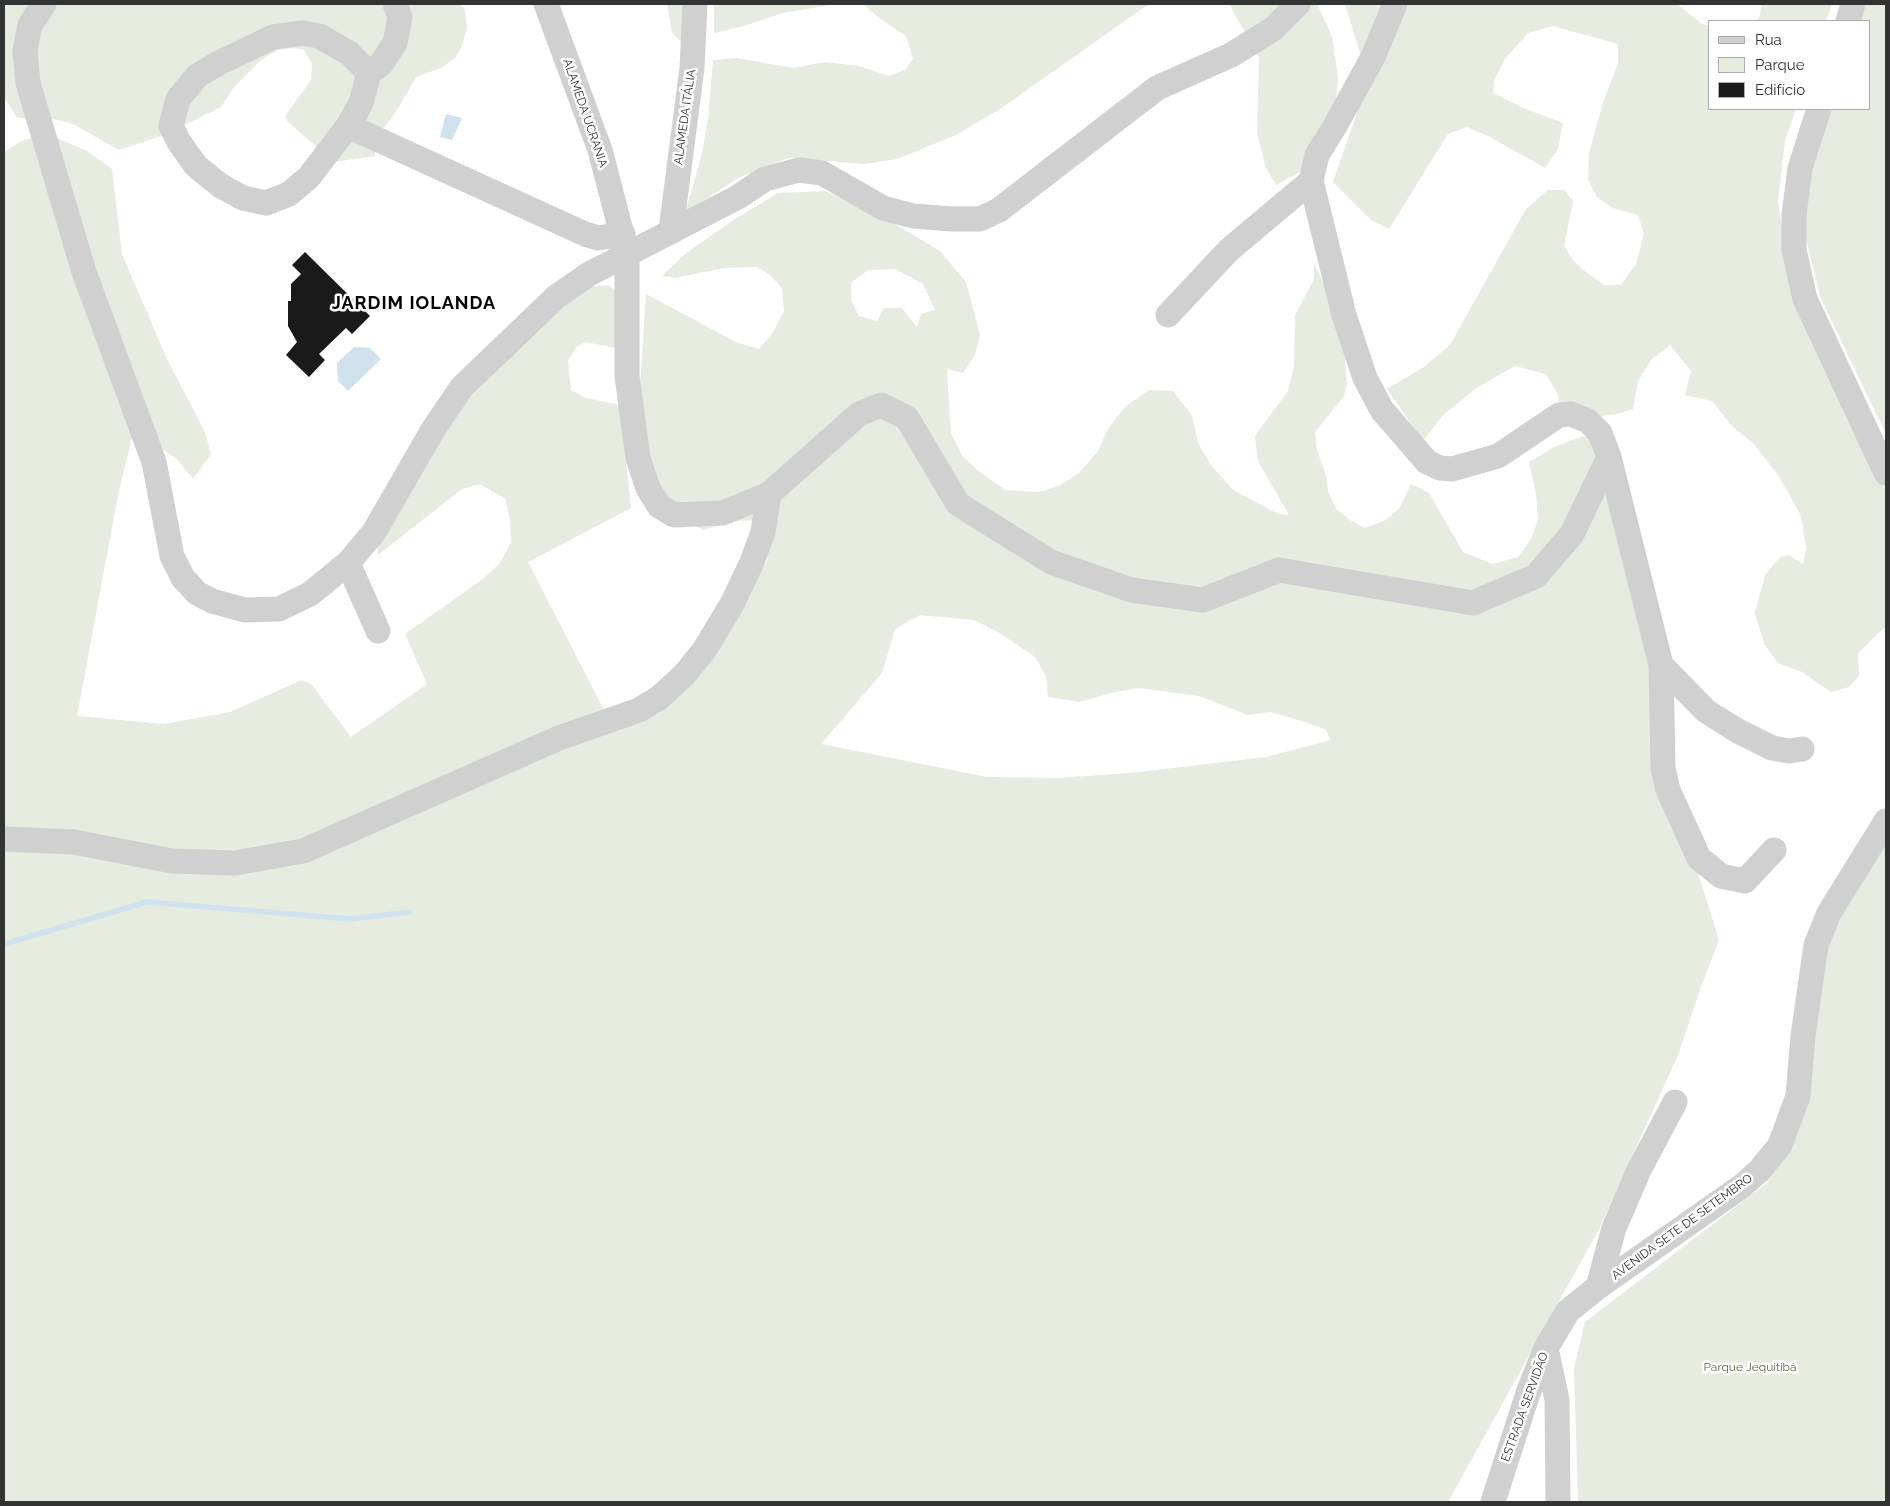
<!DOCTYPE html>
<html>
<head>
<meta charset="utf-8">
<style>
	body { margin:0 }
	#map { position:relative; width:1890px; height:1506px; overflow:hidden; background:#fff; font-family:Raleway,sans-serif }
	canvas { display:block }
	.frame { position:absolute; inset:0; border:5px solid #333; pointer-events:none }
	.legend { position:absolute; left:1708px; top:20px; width:162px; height:90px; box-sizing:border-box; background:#fff; border:1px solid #adadad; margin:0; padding:6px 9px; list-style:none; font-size:15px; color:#333 }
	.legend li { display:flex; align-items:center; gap:10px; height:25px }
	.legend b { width:25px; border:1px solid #adadad }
</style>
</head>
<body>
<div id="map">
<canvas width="1890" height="1506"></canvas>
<div class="frame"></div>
<ul class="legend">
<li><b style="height:6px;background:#d0d0d0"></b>Rua</li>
<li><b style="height:14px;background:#e6ecdf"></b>Parque</li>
<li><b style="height:14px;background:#1a1a1a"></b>Edifício</li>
</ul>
</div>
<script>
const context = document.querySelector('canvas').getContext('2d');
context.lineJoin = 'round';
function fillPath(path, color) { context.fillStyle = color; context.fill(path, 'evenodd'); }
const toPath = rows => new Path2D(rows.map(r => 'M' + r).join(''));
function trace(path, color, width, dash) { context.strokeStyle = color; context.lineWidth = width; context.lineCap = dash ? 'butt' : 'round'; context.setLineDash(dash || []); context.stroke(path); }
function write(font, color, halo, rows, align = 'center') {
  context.font = font + ' Raleway,sans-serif'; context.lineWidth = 5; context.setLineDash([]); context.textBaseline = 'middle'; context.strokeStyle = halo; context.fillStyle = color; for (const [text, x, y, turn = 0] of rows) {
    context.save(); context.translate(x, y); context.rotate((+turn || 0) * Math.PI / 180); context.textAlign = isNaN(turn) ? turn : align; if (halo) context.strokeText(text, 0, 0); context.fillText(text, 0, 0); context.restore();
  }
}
fillPath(toPath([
	[4,4,459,4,465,9,467,28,462,46,455,58,441,68,416,77,399,107,376,138,375,156,334,162,288,122,285,116,311,80,312,64,304,50,293,48,277,50,260,61,234,87,221,107,164,135,119,150,73,124,53,119,17,118,4,97],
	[667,4,690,4,689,49,672,33],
	[714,4,836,4,783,13,744,26,714,33],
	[863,4,1152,4,1143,8,1000,109,956,135,897,159,865,164,788,158,738,178,685,213,701,158,708,119,713,60,737,58,793,68,825,62,859,66,889,76,905,70,913,59,906,36,879,18],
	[1229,4,1317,4,1332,36,1338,78,1335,110,1305,169,1276,185,1266,168,1257,133,1259,57],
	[1345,4,1677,4,1702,24,1709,26,1709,109,1796,109,1785,141,1778,202,1787,257,1886,491,1886,626,1858,653,1859,676,1849,687,1831,692,1802,672,1778,663,1764,644,1755,613,1765,575,1780,557,1789,555,1803,564,1806,548,1801,516,1780,478,1754,444,1732,426,1712,401,1685,395,1691,371,1670,345,1651,360,1638,381,1633,409,1617,414,1561,421,1558,395,1546,374,1515,366,1478,387,1444,414,1423,441,1387,389,1424,367,1450,345,1526,209,1548,190,1564,190,1573,201,1564,246,1572,259,1583,270,1604,285,1621,285,1636,264,1644,234,1638,215,1613,208,1597,197,1588,180,1589,153,1603,102,1618,64,1618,44,1553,26,1528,33,1505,59,1495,79,1493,93,1523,108,1563,123,1558,149,1545,168,1490,137,1467,127,1448,134,1389,229,1371,220,1333,182,1356,116,1360,53],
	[1762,4,1832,4,1826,21,1755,21,1759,18],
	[1863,4,1886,4,1886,434,1821,299,1803,227,1811,149,1825,109,1869,109,1869,21,1857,21],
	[48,134,87,151,112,169,122,254,167,359,205,432,211,454,193,479,176,458,148,440,132,438,119,490,77,716,164,724,230,712,302,680,311,684,351,737,427,684,405,634,483,579,500,563,511,542,510,519,505,498,479,484,462,489,378,555,377,544,434,446,471,396,540,325,586,287,609,285,623,298,621,349,585,342,576,347,568,361,571,390,586,398,620,405,631,508,528,562,605,712,360,816,283,845,197,856,4,828,4,152,21,141],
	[825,191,886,219,940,251,966,282,980,335,975,355,963,373,947,369,951,433,963,457,981,473,1005,490,1039,492,1059,486,1079,473,1098,451,1108,429,1126,406,1149,390,1173,391,1192,416,1198,443,1211,465,1233,490,1278,514,1289,515,1258,461,1255,436,1288,391,1294,366,1295,315,1314,279,1314,264,1336,310,1345,359,1347,384,1344,396,1315,432,1317,450,1326,475,1328,491,1336,509,1350,520,1365,528,1384,521,1399,509,1411,484,1429,493,1463,552,1492,564,1518,557,1531,539,1538,520,1536,494,1529,462,1554,447,1583,436,1605,439,1641,564,1659,784,1697,870,1719,940,1699,992,1678,1055,1599,1229,1448,1502,4,1502,4,848,253,870,536,760,705,663,767,561,770,532,758,520,734,521,704,530,680,519,659,495,643,453,639,399,646,294,736,342,759,349,773,332,784,311,782,288,769,274,757,267,724,268,675,278,662,276,685,254,732,221,778,193],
	[896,269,923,284,935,310,921,314,917,327,902,308,884,308,877,321,859,316,851,300,851,283,868,270],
	[920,615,974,620,998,632,1035,657,1046,676,1048,697,1080,702,1110,693,1139,688,1199,696,1248,715,1270,712,1298,720,1325,729,1331,740,1266,757,1130,773,1058,778,987,777,821,744,882,673,895,629],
	[1886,841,1886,1502,1578,1502,1574,1368,1585,1322,1768,1182,1807,1099,1819,954]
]), '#e6ecdf');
fillPath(toPath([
	[446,114,462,118,452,140,440,137],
	[354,347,370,348,381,359,348,391,338,381,337,363]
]), '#cfe2ee');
trace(toPath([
	[4,944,147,902,350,919,410,912]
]), '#cfe2ee', 5.5);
fillPath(toPath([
	[305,252,370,316,352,334,346,328,319,354,325,360,309,377,286,355,297,342,288,326,288,301,291,301,291,284,301,274,292,265]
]), '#1a1a1a');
trace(toPath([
	[44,4,30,25,25,51,28,83,84,272,154,462,172,556,183,578,197,593,212,601,245,610,279,609,310,594,348,563,374,532,434,428,462,387,556,297,589,274,738,197,765,179,799,170,822,173,883,208,913,216,952,219,980,219,999,210,1157,88,1231,55,1273,29,1298,4],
	[546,4,600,150,627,254,627,376,638,458,648,488,659,506,674,515,723,513,769,494,859,414,881,405,907,418,958,504,1051,562,1131,590,1203,600,1279,570,1473,603,1536,576,1572,534,1609,457],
	[1395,4,1373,57,1335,126,1317,155,1311,181,1344,315,1365,378,1382,410,1427,462,1440,468,1452,469,1498,456,1559,415,1571,414,1588,421,1600,433,1609,457,1661,665,1706,711,1738,731,1772,748,1789,751,1802,749],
	[1848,21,1853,4],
	[369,73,349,53,319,36,303,33,273,37,217,64,197,76,178,99,171,126,179,142,196,166,221,186,243,198,266,203,289,194,309,177,348,126,361,103,369,73,381,64,395,43,400,17,395,4],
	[1819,109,1800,168,1794,215,1794,250,1805,299,1886,473],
	[348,126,585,234,598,238,623,234],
	[671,230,692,68,695,4],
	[1168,315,1229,250,1311,181],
	[348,563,378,631],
	[1661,665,1663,768,1668,790,1699,858,1721,876,1745,881,1774,850],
	[4,839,74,842,172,861,235,863,303,851,559,738,639,710,659,698,684,675,705,649,732,604,752,562,763,532,769,494],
	[1598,1287,1614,1228,1639,1170,1675,1102],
	[1546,1348,1557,1400,1558,1502],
	[1493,1502,1528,1393,1546,1348,1568,1311,1598,1287,1742,1186,1760,1170,1780,1145,1798,1096,1803,1036,1816,945,1829,913,1886,821]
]), '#d0d0d0', 25);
write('12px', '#333', '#fff', [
	["ALAMEDA UCRANIA",585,113,71],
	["ALAMEDA ITÁLIA",685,117,-82],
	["AVENIDA SETE DE SETEMBRO",1682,1227,-36],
	["ESTRADA SERVIDÃO",1525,1407,-70]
]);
write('12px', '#56703f', '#fff', [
	["Parque Jequitibá",1750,1367]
]);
context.letterSpacing = '1px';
write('bold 18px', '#000', '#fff', [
	["JARDIM IOLANDA",414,304]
]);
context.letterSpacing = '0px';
</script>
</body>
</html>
